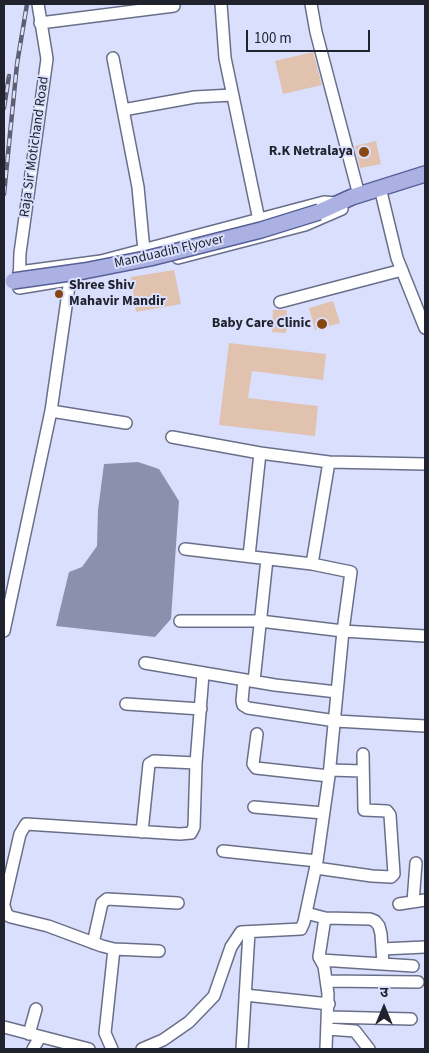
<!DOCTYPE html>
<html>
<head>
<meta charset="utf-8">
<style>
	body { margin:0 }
	#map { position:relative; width:429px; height:1053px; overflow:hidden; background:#d9dffd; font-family:"Source Sans 3","Noto Sans Devanagari",sans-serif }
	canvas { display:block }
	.frame { position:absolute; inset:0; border:5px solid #20232d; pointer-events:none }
	.north { position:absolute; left:359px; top:983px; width:50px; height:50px; -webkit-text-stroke:4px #d9dffd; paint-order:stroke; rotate:0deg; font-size:14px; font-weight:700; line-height:20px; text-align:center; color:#20232d }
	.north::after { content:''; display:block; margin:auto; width:18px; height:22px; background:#20232d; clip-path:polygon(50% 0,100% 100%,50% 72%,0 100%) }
	.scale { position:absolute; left:246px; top:30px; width:124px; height:22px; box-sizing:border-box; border:2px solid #20232d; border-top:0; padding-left:6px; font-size:15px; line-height:18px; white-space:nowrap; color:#20232d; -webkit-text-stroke:4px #d9dffd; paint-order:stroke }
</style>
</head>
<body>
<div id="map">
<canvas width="429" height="1053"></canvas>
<div class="frame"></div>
<div class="north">उ</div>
<div class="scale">100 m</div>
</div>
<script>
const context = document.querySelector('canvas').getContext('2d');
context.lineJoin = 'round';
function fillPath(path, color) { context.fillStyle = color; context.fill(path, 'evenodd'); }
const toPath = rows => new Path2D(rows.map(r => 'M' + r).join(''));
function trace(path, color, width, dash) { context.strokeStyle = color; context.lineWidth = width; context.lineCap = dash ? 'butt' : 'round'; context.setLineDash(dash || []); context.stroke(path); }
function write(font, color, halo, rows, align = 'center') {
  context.font = font + ' "Source Sans 3",sans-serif'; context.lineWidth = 4; context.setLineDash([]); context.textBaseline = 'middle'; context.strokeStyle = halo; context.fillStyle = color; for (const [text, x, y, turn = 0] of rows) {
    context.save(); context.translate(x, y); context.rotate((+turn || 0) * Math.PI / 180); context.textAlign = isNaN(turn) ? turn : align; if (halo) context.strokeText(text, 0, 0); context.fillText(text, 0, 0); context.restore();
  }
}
fillPath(toPath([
	[138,462,159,469,179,501,171,619,155,637,56,626,69,572,82,567,97,546,98,510,104,464]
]), '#8b91ad');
fillPath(toPath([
	[313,52,322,85,283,94,275,61],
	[376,141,381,164,360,168,355,146],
	[174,270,181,304,136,312,131,277],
	[333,301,340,323,315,330,309,308],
	[273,310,287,310,286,333,272,332],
	[229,343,326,354,323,380,252,371,248,398,318,406,315,436,219,425]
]), '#e0c2af');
const minor = toPath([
	[38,4,47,59,20,253,19,288,74,279],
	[221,4,225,58,259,220],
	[311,4,316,32,359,195],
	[40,23,174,6],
	[113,58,138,187,144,251],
	[123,110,195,97,232,95],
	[382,196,397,258,425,328],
	[178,258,305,225,342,209],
	[19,272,101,261,324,202,336,203],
	[280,302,402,270],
	[51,411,126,423],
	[172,437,260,453,329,462,312,564],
	[329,462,425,464],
	[249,556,260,453],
	[180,621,260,621,343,631,425,636],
	[4,631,51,411,72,265],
	[145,663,275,685,337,692],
	[244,680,242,701,243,705,248,708,336,721,425,726],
	[254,681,267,559],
	[126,704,201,709],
	[257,734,253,764,256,768,329,776],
	[330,770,363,771],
	[254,807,323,813],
	[142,832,149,764,154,761,196,763],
	[223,851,317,861],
	[316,868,372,876,391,877,394,874,390,815,387,811,364,810,363,754],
	[413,902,416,863],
	[4,903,20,834,26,824,180,834,191,833,194,827,196,763,203,674],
	[399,904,425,900],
	[4,906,7,915,11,917,48,926,102,946,114,949,159,951],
	[306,913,325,918,370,919,375,921,379,926,381,934,383,964],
	[325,918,319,957,324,966,328,994,326,1049],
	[93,943,102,903,107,899,178,903],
	[382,949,425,947],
	[321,960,413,966],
	[327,981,418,982],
	[245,995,329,1004],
	[329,1017,411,1019],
	[4,1027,89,1049],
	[328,1029,355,1031,369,1049],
	[29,1034,36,1009],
	[33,1049,40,1037],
	[112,1049,105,1033,114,949],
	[142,1049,163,1040,189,1022,214,996,231,947,241,932,301,929,304,922,317,861,329,776,343,631,351,572,312,564,185,549],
	[242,1049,249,932]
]);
const major = toPath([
	[319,212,352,197,425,174]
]);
trace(minor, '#6a6f89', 14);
trace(major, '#565f97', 18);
trace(minor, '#fff', 11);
trace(major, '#abb2e3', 15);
const rail = toPath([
	[4,108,9,76],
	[4,194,17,64,27,4]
]);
trace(rail, '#5c6070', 4.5);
trace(rail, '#d9dffd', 2.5, [8]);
const majorBridge = toPath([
	[13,281,84,271,150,258,261,230,319,212]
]);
trace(majorBridge, '#565f97', 18, []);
trace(majorBridge, '#abb2e3', 15);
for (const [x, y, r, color] of [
	[364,152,6,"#884712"],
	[59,294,5,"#884712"],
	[322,324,6,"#884712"]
]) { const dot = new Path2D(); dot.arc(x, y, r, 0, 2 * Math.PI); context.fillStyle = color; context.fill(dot); trace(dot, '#d9dffd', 2); }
write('14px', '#20232d', '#d9dffd', [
	["Raja Sir Motichand Road",35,147,-82],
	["Manduadih Flyover",169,252,-13]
]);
write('bold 14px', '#20232d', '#d9dffd', [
	["R.K Netralaya",353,152],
	["Shree Shiv",69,286,"left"],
	["Mahavir Mandir",69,302,"left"],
	["Baby Care Clinic",311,324]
], 'right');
</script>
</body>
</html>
